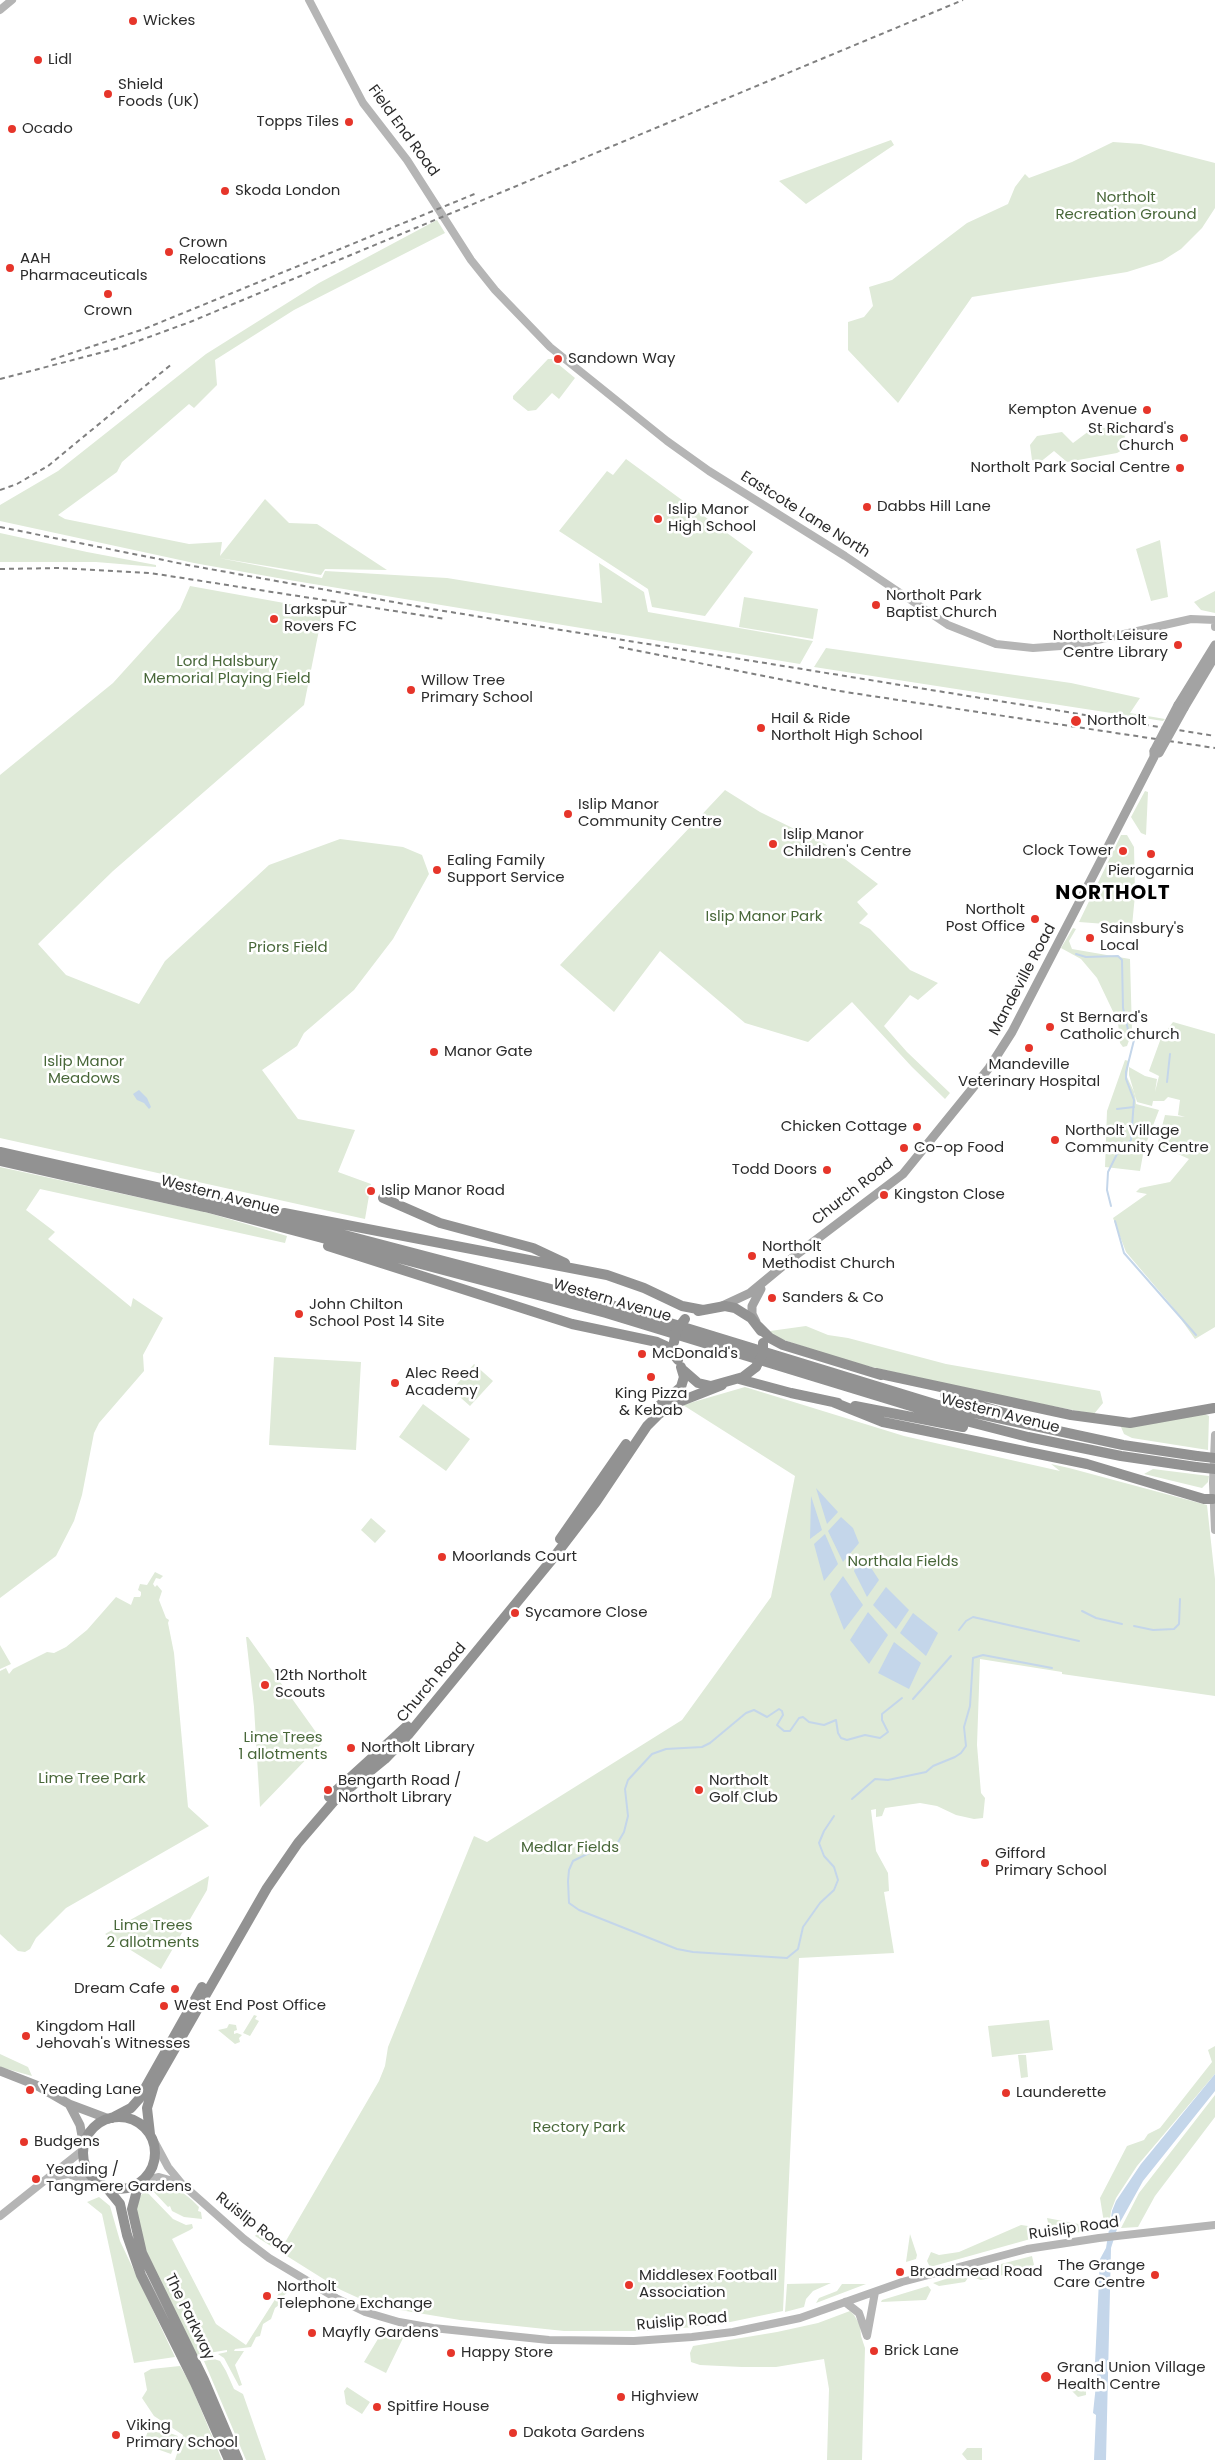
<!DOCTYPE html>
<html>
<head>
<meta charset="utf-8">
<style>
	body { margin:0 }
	canvas { display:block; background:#fff }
</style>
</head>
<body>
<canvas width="1215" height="2460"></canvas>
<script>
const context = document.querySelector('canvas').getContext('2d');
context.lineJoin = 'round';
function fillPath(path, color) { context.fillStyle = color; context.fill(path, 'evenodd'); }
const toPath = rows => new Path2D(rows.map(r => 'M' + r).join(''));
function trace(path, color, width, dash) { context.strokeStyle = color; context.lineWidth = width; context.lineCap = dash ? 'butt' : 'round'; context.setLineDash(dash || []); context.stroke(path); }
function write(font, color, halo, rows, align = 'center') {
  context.font = font + ' Poppins,sans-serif'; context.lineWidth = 5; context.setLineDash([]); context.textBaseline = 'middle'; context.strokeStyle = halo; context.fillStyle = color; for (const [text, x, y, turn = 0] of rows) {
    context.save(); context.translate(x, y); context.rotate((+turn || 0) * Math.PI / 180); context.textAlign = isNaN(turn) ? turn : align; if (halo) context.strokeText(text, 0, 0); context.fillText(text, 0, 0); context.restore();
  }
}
fillPath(toPath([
	[891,140,894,145,806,204,779,181],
	[1113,142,1141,144,1215,163,1215,208,1202,228,1181,249,1162,261,1127,272,972,297,898,403,848,350,848,322,864,317,873,306,869,287,892,280,967,223,1008,204,1015,187,1025,174,1029,178,1072,162],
	[437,220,445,233,294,310,215,360,217,385,194,408,189,404,122,462,117,472,58,515,65,519,189,544,222,542,220,556,265,499,289,523,317,524,387,570,325,569,321,575,219,558,322,578,325,571,447,578,602,603,599,563,644,592,648,612,813,641,800,664,289,580,194,563,0,521,0,505,58,471,206,354,319,283],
	[548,359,552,359,575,378,559,399,552,393,536,410,528,411,513,399,513,396],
	[1119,425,1123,428,1126,443,1124,449,1117,453,1067,462,1054,451,1039,463,1032,460,1030,445,1037,436,1062,432,1073,443,1089,431],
	[626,459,753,552,705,616,652,607,648,589,559,531,607,471,613,475],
	[0,533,87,552,156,565,156,567,96,562,0,562],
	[1160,540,1168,597,1151,601,1136,549],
	[190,586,323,610,304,705,113,871,38,944,66,975,139,1004,165,961,269,865,340,839,403,847,422,855,429,874,393,939,354,990,304,1033,297,1046,262,1070,298,1119,355,1130,338,1172,371,1184,365,1219,0,1138,0,775,113,683,180,609],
	[1215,591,1215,613,1201,610,1194,602],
	[744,597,818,609,813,639,739,627],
	[826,648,1071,683,1140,698,1130,713,1165,719,1163,721,814,667],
	[725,790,760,812,825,844,878,884,857,902,868,914,859,923,870,929,910,970,938,983,918,1000,910,995,884,1026,907,1052,950,1093,945,1099,912,1067,852,1002,808,1042,745,1023,660,951,614,1012,560,965],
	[1145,791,1148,792,1146,835,1141,833,1131,817],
	[1121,835,1127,835,1134,847,1135,895,1132,926,1079,922],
	[1073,928,1076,929,1069,941,1072,949,1130,959,1132,1032,1127,1046,1123,1047,1120,1043,1118,1022,1097,978,1081,959,1061,948],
	[1173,1022,1215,1034,1215,1327,1195,1339,1171,1305,1126,1252,1113,1218,1147,1194,1136,1192,1140,1188,1170,1182,1189,1159,1156,1144,1161,1143,1158,1142,1165,1115,1185,1117,1178,1115,1180,1100,1168,1097,1164,1101,1153,1101,1152,1106,1137,1102,1129,1075,1129,1067,1145,1076,1157,1079,1155,1092,1159,1076,1149,1071,1161,1038],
	[1125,1060,1129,1061,1127,1077,1135,1094,1136,1104,1159,1110,1144,1149,1140,1171,1105,1167,1107,1111],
	[0,1167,205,1212,287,1236,285,1243,40,1189,26,1210,55,1232,48,1239,131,1307,133,1298,163,1318,143,1355,144,1371,99,1423,94,1433,82,1495,74,1521,56,1556,0,1598],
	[806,1326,828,1335,848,1338,946,1364,1100,1391,1103,1403,1094,1414,989,1394,850,1362,775,1337,770,1331],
	[274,1357,361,1362,356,1450,269,1445],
	[474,1364,493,1381,470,1406,452,1390],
	[745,1387,904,1436,1060,1471,1051,1464,1069,1468,1207,1505,1215,1579,1215,1696,1062,1674,1062,1672,980,1659,977,1745,981,1793,985,1798,983,1818,974,1819,956,1815,937,1806,920,1803,885,1808,882,1816,876,1817,876,1809,871,1810,876,1851,888,1873,889,1891,884,1892,894,1953,799,1958,783,2311,716,2325,648,2331,564,2331,460,2320,376,2306,341,2290,255,2236,260,2230,267,2230,270,2233,269,2238,274,2243,279,2243,280,2251,379,2081,385,2066,388,2047,474,1836,487,1842,682,1720,771,1597,795,1476,683,1405],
	[423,1404,470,1439,446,1471,399,1437],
	[1205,1414,1209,1416,1208,1450,1132,1438,1124,1434,1121,1427],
	[1153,1469,1209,1476,1208,1482,1202,1488,1144,1474],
	[371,1518,386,1531,375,1543,361,1530],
	[155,1572,163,1576,160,1579,156,1578,153,1584,155,1587,157,1585,162,1591,159,1600,166,1618,169,1620,168,1623,174,1653,188,1807,209,1826,66,1908,36,1938,30,1949,25,1952,18,1951,0,1934,0,1671,6,1668,9,1674,13,1669,47,1652,54,1653,66,1647,87,1630,116,1597,131,1605,134,1597,140,1597,141,1595,141,1592,138,1590,140,1584,147,1585],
	[246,1637,248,1637,323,1742,260,1807,254,1707],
	[0,1645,11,1664,0,1669],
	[209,1876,207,1890,161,1969,105,1934],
	[254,2015,257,2016,255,2019,259,2021,250,2036,243,2033],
	[1049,2020,1053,2050,992,2057,988,2026],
	[229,2024,236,2025,237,2030,234,2031,234,2034,237,2033,242,2035,239,2038,240,2042,235,2044,218,2030,227,2028],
	[1215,2046,1215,2074,1137,2166,1116,2198,1111,2211,1109,2228,1105,2229,1100,2198,1127,2146,1144,2140,1148,2134,1160,2128,1212,2062,1208,2050],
	[0,2054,28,2067,32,2076,0,2067],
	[1018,2055,1026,2055,1028,2077,1021,2078],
	[1215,2095,1215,2117,1155,2196,1138,2227,1121,2228,1139,2193],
	[159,2182,173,2185,192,2200,199,2207,198,2211,201,2212,202,2219,184,2217,172,2211,170,2206,168,2207,152,2190,150,2184],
	[145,2190,173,2219,186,2225,192,2224,193,2228,190,2230,172,2239,216,2324,246,2345,281,2290,280,2288,283,2284,288,2286,290,2290,281,2298,279,2305,275,2308,271,2319,263,2324,260,2336,256,2337,251,2347,235,2349,234,2351,244,2351,235,2365,242,2385,239,2386,224,2358,218,2354,227,2352,227,2350,196,2355,152,2272,136,2222,137,2201],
	[99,2197,110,2206,120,2241,175,2357,134,2363,102,2214,87,2202],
	[1047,2218,1089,2226,1088,2232,1056,2233,1049,2227],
	[1021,2225,1035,2227,1034,2238,930,2267,927,2261,931,2252,939,2255,959,2252],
	[910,2234,917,2255,916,2259,906,2262],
	[1032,2256,1034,2265,1025,2270,981,2280,975,2278,974,2271],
	[965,2273,968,2278,965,2282,939,2286,933,2283],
	[831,2283,813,2291,806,2299,804,2307,785,2312,787,2284],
	[842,2284,866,2284,816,2303,819,2298,837,2291],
	[928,2286,931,2290,926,2300,881,2302,882,2300],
	[850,2311,854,2315,860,2325,861,2336,865,2348,862,2460,827,2460,829,2389,824,2359,776,2367,742,2367,700,2365,691,2362,690,2353,693,2346,777,2332,818,2323],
	[384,2329,405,2334,386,2373,364,2362],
	[214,2359,220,2361,226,2371,234,2389,243,2394,266,2460,246,2460,204,2361],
	[180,2366,190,2383,222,2460,175,2460,183,2435,154,2416,142,2398,147,2390,144,2373,151,2369],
	[1071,2381,1086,2381,1086,2395,1078,2397,1072,2391],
	[347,2387,370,2402,362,2414,346,2404,344,2391],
	[150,2426,178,2436,171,2454,143,2444],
	[967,2448,982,2448,982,2460,967,2460,962,2454]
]), '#dfead8');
fillPath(toPath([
	[139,1090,147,1098,151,1107,149,1109,144,1103,137,1100,133,1094],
	[816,1488,838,1512,827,1524],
	[811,1496,822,1530,810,1539],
	[841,1517,853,1528,859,1543,843,1562,828,1531],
	[825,1534,838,1564,824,1581,814,1544],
	[864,1557,879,1580,867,1597,854,1571,857,1563],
	[843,1576,863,1605,844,1630,830,1594],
	[886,1587,909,1610,896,1629,873,1605],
	[868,1612,888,1635,869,1664,850,1640],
	[913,1613,938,1633,926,1656,900,1633],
	[894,1642,921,1663,909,1689,878,1673],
	[1215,2074,1215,2091,1143,2181,1118,2226,1111,2248,1106,2460,1094,2460,1096,2415,1093,2413,1098,2366,1095,2363,1100,2259,1106,2248,1112,2211,1116,2201,1141,2164]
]), '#c4d6ea');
trace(toPath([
	[1076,954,1086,957,1118,956,1122,960,1123,1008,1129,1034],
	[1167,1082,1170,1054],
	[1117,1109,1134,1107],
	[1111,1206,1107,1190,1108,1172,1117,1154,1131,1140,1134,1100,1126,1079,1126,1072,1134,1040],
	[1115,1221,1124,1253,1196,1335],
	[1082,1611,1096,1618,1122,1624],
	[1134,1626,1153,1630,1174,1629,1179,1624,1180,1599],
	[959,1630,966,1621,973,1617,1079,1641],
	[913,1699,951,1656],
	[852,1799,875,1779,888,1780,926,1772,933,1766,955,1757,961,1753,966,1746,964,1727,970,1706,973,1658,983,1655,1052,1668],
	[834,1816,824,1831,819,1843,824,1856,834,1867,838,1880,834,1890,820,1903,803,1927,798,1949,787,1958,693,1952,677,1949,579,1910,569,1903,568,1881,569,1870,573,1861,597,1849,609,1850,617,1844,624,1832,628,1816,625,1789,628,1780,652,1754,666,1749,702,1747,710,1743,746,1713,754,1710,767,1717,779,1709,782,1711,783,1715,777,1725,784,1731,790,1731,799,1718,803,1717,809,1722,824,1725,836,1720,838,1733,841,1738,847,1740,865,1735,880,1738,888,1732,882,1720,882,1714,902,1698]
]), '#c4d6ea', 2);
trace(toPath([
	[309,0,363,103,407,160,471,260,495,290,550,347,667,441,709,471,845,556,948,625,996,644,1033,648,1075,645,1191,619,1215,620],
	[0,10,12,0],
	[1215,626,1215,627],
	[1215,1435,1213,1483,1215,1530],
	[154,2141,168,2167,182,2184,244,2239,269,2258,336,2298,365,2312,399,2322,433,2328,549,2340,634,2341,692,2337,733,2332,800,2318,902,2282,1027,2249,1099,2238,1215,2225],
	[48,2178,68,2174,101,2185],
	[143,2181,159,2177,180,2183],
	[0,2216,83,2150],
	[845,2302,859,2313,867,2336,875,2292]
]), '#b5b5b5', 8);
trace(toPath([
	[1178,705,1215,645],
	[1184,708,1215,656],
	[722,1306,750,1293,796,1255,903,1174,989,1068,1012,1032,1097,868,1154,757,1154,751],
	[756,1322,752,1314,752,1306,761,1289],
	[0,2071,36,2085,69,2104,109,2119],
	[69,2104,80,2125,84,2147]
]), '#a3a3a3', 9);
trace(toPath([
	[0,1152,196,1196,608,1304,938,1405,1123,1445,1197,1456],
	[0,1161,205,1207,606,1313,927,1411,1028,1437,1121,1456,1196,1467],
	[383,1198,440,1223,533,1248,565,1263],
	[284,1213,607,1275,644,1288,682,1306,703,1310],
	[328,1246,572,1324,657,1342,668,1347,678,1360],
	[698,1311,725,1306,735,1308,751,1318,761,1331],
	[758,1326,770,1338,783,1345,881,1375],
	[683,1370,698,1383,711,1386,743,1377,756,1367],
	[876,1373,1071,1415,1130,1423,1214,1408],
	[739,1379,791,1393,838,1403],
	[945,1395,1008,1414],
	[833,1402,883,1422,1087,1464,1204,1499,1213,1499],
	[855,1406,963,1427],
	[654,1410,681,1387,684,1377,681,1367],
	[560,1539,626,1444],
	[329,1797,407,1726],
	'83 2153a36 36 0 1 1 72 0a36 36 0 1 1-72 0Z',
	[112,2118,131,2108,139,2099,202,1987],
	[150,2134,147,2108,154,2085,267,1888,298,1843,335,1800,385,1759,408,1735,554,1557,596,1502,647,1426,659,1414,676,1403,722,1385],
	[139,2183,132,2209,142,2253,204,2380,238,2460],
	[107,2188,120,2204,127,2235,141,2275,195,2383,229,2460]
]), '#929292', 10);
trace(toPath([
	[51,360,144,329,477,193],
	[0,379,119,348,190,322,963,0],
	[0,490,17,484,48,466,173,363],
	[0,527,193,566,438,610,1215,736],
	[0,569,59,568,150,573,446,619],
	[619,647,839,691,1215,748]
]), '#808080', 2, [5, 4]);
trace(toPath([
	[1154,751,1178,705],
	[1159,753,1184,708]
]), '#a3a3a3', 9);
trace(toPath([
	[674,1342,676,1331,685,1319],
	[756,1367,763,1354,763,1343],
	[1197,1456,1215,1458],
	[1196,1467,1215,1469]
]), '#929292', 10);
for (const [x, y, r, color] of [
	[133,21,5,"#e6352a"],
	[38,60,5,"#e6352a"],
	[108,94,5,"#e6352a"],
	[349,122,5,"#e6352a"],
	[12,129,5,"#e6352a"],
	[225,191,5,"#e6352a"],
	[169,252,5,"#e6352a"],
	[10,268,5,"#e6352a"],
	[108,294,5,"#e6352a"],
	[558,359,5,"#e6352a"],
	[1147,410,5,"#e6352a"],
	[1184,438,5,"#e6352a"],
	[1180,468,5,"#e6352a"],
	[867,507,5,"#e6352a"],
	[658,519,5,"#e6352a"],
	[876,605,5,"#e6352a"],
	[274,619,5,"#e6352a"],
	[1178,645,5,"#e6352a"],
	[411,690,5,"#e6352a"],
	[1076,721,6,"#e6352a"],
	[761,728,5,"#e6352a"],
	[568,814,5,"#e6352a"],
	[773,844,5,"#e6352a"],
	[1123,851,5,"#e6352a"],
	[1151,854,5,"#e6352a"],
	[437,870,5,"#e6352a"],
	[1035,919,5,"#e6352a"],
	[1090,938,5,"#e6352a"],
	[1050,1027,5,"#e6352a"],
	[1029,1048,5,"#e6352a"],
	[434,1052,5,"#e6352a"],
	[917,1127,5,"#e6352a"],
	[1055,1140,5,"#e6352a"],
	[904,1148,5,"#e6352a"],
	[827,1170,5,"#e6352a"],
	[371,1191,5,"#e6352a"],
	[884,1195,5,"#e6352a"],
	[752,1256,5,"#e6352a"],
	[772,1298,5,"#e6352a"],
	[299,1314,5,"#e6352a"],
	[642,1354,5,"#e6352a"],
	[651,1377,5,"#e6352a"],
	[395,1383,5,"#e6352a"],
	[442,1557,5,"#e6352a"],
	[515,1613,5,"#e6352a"],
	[265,1685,5,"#e6352a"],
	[351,1748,5,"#e6352a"],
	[328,1790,5,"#e6352a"],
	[699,1790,5,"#e6352a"],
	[985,1863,5,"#e6352a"],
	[175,1989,5,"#e6352a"],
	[164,2006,5,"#e6352a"],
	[26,2036,5,"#e6352a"],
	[30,2090,5,"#e6352a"],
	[1006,2093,5,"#e6352a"],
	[24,2142,5,"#e6352a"],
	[36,2179,5,"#e6352a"],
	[900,2272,5,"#e6352a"],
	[1155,2275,5,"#e6352a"],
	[629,2285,5,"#e6352a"],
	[267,2296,5,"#e6352a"],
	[312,2333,5,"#e6352a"],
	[874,2351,5,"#e6352a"],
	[451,2353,5,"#e6352a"],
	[1046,2377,6,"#e6352a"],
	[621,2397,5,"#e6352a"],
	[377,2407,5,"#e6352a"],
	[513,2433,5,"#e6352a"],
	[116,2435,5,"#e6352a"]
]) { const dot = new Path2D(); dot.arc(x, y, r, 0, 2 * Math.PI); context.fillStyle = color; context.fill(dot); trace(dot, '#fff', 2); }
write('15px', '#2b2b2b', '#fff', [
	["Wickes",143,21],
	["Lidl",48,60],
	["Shield",118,85],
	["Foods (UK)",118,102],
	["Topps Tiles",339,122,"right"],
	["Ocado",22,129],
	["Skoda London",235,191],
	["Crown",179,243],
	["Relocations",179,260],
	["AAH",20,259],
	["Pharmaceuticals",20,276],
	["Crown",108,311,"center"],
	["Sandown Way",568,359],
	["Kempton Avenue",1137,410,"right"],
	["St Richard's",1174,429,"right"],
	["Church",1174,446,"right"],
	["Northolt Park Social Centre",1170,468,"right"],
	["Dabbs Hill Lane",877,507],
	["Islip Manor",668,510],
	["High School",668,527],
	["Northolt Park",886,596],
	["Baptist Church",886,613],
	["Larkspur",284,610],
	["Rovers FC",284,627],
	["Northolt Leisure",1168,636,"right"],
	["Centre Library",1168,653,"right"],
	["Willow Tree",421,681],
	["Primary School",421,698],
	["Hail & Ride",771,719],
	["Northolt High School",771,736],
	["Northolt",1087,721],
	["Islip Manor",578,805],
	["Community Centre",578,822],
	["Islip Manor",783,835],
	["Children's Centre",783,852],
	["Clock Tower",1113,851,"right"],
	["Ealing Family",447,861],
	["Support Service",447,878],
	["Pierogarnia",1151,871,"center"],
	["Northolt",1025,910,"right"],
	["Post Office",1025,927,"right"],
	["Sainsbury's",1100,929],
	["Local",1100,946],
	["St Bernard's",1060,1018],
	["Catholic church",1060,1035],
	["Manor Gate",444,1052],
	["Mandeville",1029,1065,"center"],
	["Veterinary Hospital",1029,1082,"center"],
	["Chicken Cottage",907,1127,"right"],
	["Northolt Village",1065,1131],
	["Community Centre",1065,1148],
	["Co-op Food",914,1148],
	["Todd Doors",817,1170,"right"],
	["Islip Manor Road",381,1191],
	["Kingston Close",894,1195],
	["Northolt",762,1247],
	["Methodist Church",762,1264],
	["Sanders & Co",782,1298],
	["John Chilton",309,1305],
	["School Post 14 Site",309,1322],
	["McDonald's",652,1354],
	["Alec Reed",405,1374],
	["Academy",405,1391],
	["King Pizza",651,1394,"center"],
	["& Kebab",651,1411,"center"],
	["Moorlands Court",452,1557],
	["Sycamore Close",525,1613],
	["12th Northolt",275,1676],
	["Scouts",275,1693],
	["Northolt Library",361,1748],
	["Bengarth Road /",338,1781],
	["Northolt Library",338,1798],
	["Northolt",709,1781],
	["Golf Club",709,1798],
	["Gifford",995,1854],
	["Primary School",995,1871],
	["Dream Cafe",165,1989,"right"],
	["West End Post Office",174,2006],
	["Kingdom Hall",36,2027],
	["Jehovah's Witnesses",36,2044],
	["Yeading Lane",40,2090],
	["Launderette",1016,2093],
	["Budgens",34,2142],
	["Yeading /",46,2170],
	["Tangmere Gardens",46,2187],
	["The Grange",1145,2266,"right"],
	["Care Centre",1145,2283,"right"],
	["Broadmead Road",910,2272],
	["Middlesex Football",639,2276],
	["Association",639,2293],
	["Northolt",277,2287],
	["Telephone Exchange",277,2304],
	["Mayfly Gardens",322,2333],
	["Brick Lane",884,2351],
	["Happy Store",461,2353],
	["Grand Union Village",1057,2368],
	["Health Centre",1057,2385],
	["Highview",631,2397],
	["Spitfire House",387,2407],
	["Viking",126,2426],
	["Primary School",126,2443],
	["Dakota Gardens",523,2433]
], 'left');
write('15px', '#2b2b2b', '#fff', [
	["Field End Road",403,131,54],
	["Eastcote Lane North",805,515,32],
	["Mandeville Road",1023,980,-62],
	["Church Road",853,1192,-38],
	["Western Avenue",220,1196,14],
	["Western Avenue",612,1301,16],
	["Western Avenue",1000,1414,14],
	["Church Road",432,1683,-50],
	["Ruislip Road",253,2224,38],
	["Ruislip Road",1074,2229,-8],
	["The Parkway",189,2317,64],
	["Ruislip Road",682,2322,-5]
]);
write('15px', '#486739', '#fff', [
	["Northolt",1126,198],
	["Recreation Ground",1126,215],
	["Lord Halsbury",227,662],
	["Memorial Playing Field",227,679],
	["Islip Manor Park",764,917],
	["Priors Field",288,948],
	["Islip Manor",84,1062],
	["Meadows",84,1079],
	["Northala Fields",903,1562],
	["Lime Trees",283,1738],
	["1 allotments",283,1755],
	["Lime Tree Park",92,1779],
	["Medlar Fields",570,1848],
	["Lime Trees",153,1926],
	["2 allotments",153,1943],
	["Rectory Park",579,2128]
]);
context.letterSpacing = '1px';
write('bold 20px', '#000', '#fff', [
	["NORTHOLT",1113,894]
]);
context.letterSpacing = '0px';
</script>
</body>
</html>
